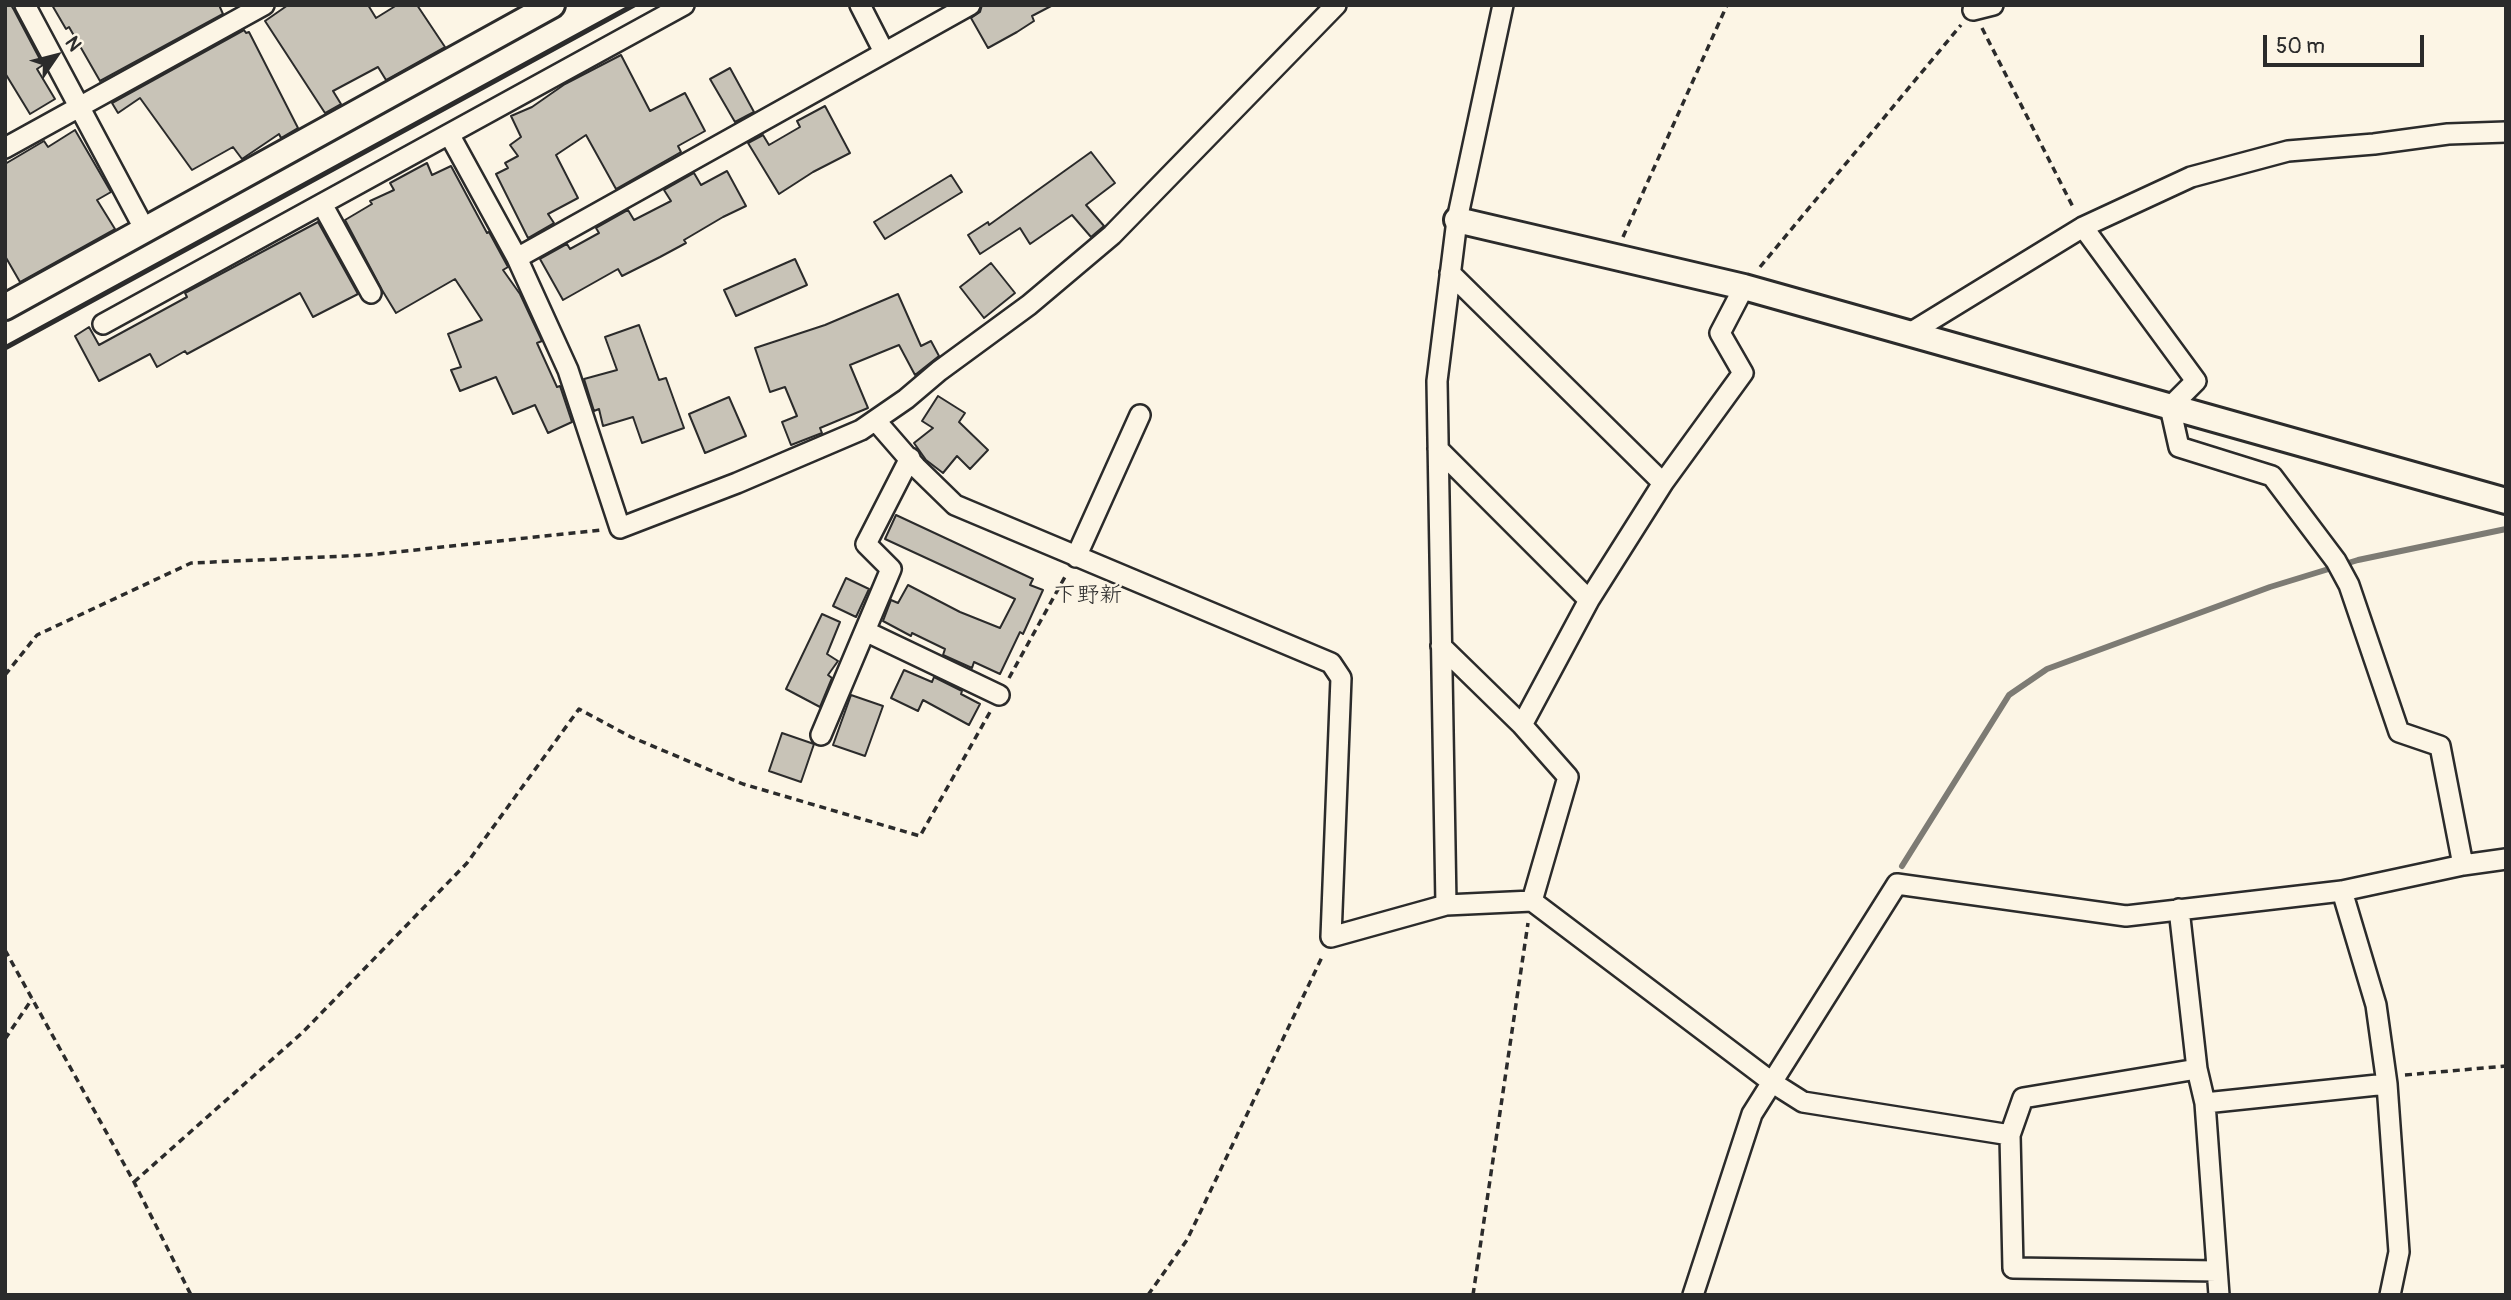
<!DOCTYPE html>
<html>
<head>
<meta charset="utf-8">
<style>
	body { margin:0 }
	#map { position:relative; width:2511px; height:1300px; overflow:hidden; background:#fcf5e5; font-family:Pangolin,sans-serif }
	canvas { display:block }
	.frame { position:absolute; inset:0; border:7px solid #2b2b2b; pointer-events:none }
	.north { position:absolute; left:21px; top:21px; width:70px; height:70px; -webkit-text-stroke:5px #fcf5e5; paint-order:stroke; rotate:55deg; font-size:19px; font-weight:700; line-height:28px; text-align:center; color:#2b2b2b }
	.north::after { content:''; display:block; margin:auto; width:24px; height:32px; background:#2b2b2b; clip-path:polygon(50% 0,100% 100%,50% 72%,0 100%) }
	.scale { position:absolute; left:2263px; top:35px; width:161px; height:32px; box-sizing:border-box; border:4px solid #2b2b2b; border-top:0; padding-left:9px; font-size:21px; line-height:24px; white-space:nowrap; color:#2b2b2b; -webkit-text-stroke:5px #fcf5e5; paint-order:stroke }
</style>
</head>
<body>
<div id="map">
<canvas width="2511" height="1300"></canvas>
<div class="frame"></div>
<div class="north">N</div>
<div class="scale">50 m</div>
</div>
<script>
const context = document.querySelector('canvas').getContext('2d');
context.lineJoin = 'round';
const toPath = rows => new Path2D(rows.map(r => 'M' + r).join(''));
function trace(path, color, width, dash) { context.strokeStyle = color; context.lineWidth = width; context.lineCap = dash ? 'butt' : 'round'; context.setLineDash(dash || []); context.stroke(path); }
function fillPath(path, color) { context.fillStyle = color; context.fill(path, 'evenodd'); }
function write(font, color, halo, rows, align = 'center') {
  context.font = font + ' Pangolin,"Klee One",sans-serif'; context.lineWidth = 5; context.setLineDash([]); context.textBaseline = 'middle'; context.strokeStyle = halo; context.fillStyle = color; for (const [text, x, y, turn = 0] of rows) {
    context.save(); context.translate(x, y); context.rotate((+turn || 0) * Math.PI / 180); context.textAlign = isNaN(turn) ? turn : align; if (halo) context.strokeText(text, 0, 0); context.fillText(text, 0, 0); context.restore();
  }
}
trace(toPath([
	[1902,866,2009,695,2047,669,2270,587,2358,560,2506,529]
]), '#7d7b74', 6);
const building = toPath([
	[5,5,11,5,14,10,43,65,37,69,55,99,30,114,5,73,5,5],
	[52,5,219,5,223,14,100,81,69,27,66,29,52,5],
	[288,5,368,5,376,18,397,5,417,5,445,47,386,80,378,67,333,91,341,104,325,113,265,21,288,5],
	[982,5,1053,5,1032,16,1034,21,1017,32,988,48,971,18,980,12,982,5],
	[244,30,246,33,249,32,298,128,281,138,279,134,242,159,233,147,192,170,140,98,118,113,112,103,244,30],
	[621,55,650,111,685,93,705,131,678,146,681,152,616,189,586,135,556,155,578,198,548,214,554,223,528,238,496,174,508,168,505,163,518,156,510,145,521,137,511,116,532,107,565,84,621,55],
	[730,68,754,112,735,122,710,79,730,68],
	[825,106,850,153,813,172,779,194,748,143,763,135,769,145,800,127,797,121,825,106],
	[75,130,111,192,97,200,115,229,20,282,5,256,5,164,44,141,48,147,75,130],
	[1091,152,1115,183,1086,205,1104,226,1091,237,1072,215,1030,244,1020,228,980,254,968,235,988,222,989,225,1091,152],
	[427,163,432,175,451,166,487,233,489,232,508,267,503,270,520,294,542,341,537,343,557,387,560,386,572,422,548,433,535,405,513,414,496,377,460,391,451,370,461,367,448,334,482,320,455,279,396,313,382,290,345,220,372,204,370,201,394,190,390,183,427,163],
	[727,171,746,206,723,217,684,240,686,243,660,257,622,276,618,269,563,300,540,259,567,244,570,249,599,233,596,228,628,210,634,220,671,201,664,190,694,173,701,185,727,171],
	[951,175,962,192,885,239,874,222,951,175],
	[318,222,358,294,313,317,300,293,187,354,185,351,157,367,150,354,99,381,75,336,89,327,99,345,187,297,185,293,318,222],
	[795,259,807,285,736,316,724,290,795,259],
	[991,263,1015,293,984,318,960,287,991,263],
	[898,294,921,346,931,341,939,356,915,375,899,345,850,365,868,408,820,428,822,433,791,445,782,422,797,416,785,387,770,392,755,348,825,325,898,294],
	[639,325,659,380,666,378,684,428,642,443,633,417,603,426,599,409,594,411,584,379,617,370,605,337,639,325],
	[938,396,965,413,959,422,988,450,970,469,957,456,943,473,926,460,914,443,933,428,922,421,938,396],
	[729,397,746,436,705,453,689,414,729,397],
	[896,515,1033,579,1030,585,1043,590,1023,634,1020,632,1000,674,974,662,972,668,943,655,945,649,912,633,911,636,883,621,891,600,898,603,908,585,960,612,1000,628,1015,599,885,539,896,515],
	[846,578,869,589,856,617,833,606,846,578],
	[822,614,840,622,827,654,838,661,828,675,832,678,820,707,786,689,822,614],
	[904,670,932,682,934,677,962,691,961,694,980,704,969,725,923,700,918,711,891,698,904,670],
	[851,695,883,706,865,756,833,745,851,695],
	[782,733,814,744,801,782,769,771,782,733]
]);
fillPath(building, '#c8c3b7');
trace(building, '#2b2b2b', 2);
const minor = toPath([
	[25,5,145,230],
	[860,5,884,52],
	[1973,10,1993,5],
	[449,134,517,258,568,370,620,528,737,483,861,430,906,399,939,371,1029,305,1112,235,1336,5],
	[5,148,264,5],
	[322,204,371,293],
	[2083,227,2196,381,2170,407,2179,447,2272,476,2336,561,2349,585,2399,732,2440,746,2463,865],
	[517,258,970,5],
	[1450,273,1663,483],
	[103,324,684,5],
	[1910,333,2083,227,2191,177,2288,151,2374,144,2448,134,2506,132],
	[876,421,916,467,955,505,1331,663,1341,678,1331,937,1446,905,1532,901,1568,777,1522,725,1589,600,1663,483,1743,373,1720,333,1744,287],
	[1438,449,1589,600],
	[1076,557,1140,415],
	[865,631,999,695],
	[1441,646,1522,725],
	[821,735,891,569,866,544,910,458],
	[2342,891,2376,1005,2387,1084,2399,1252,2390,1295],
	[1532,901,1773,1083,1803,1102,2010,1135,2023,1098,2197,1069],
	[1446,905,1437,381,1457,220,1503,5],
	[2179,909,2197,1069,2205,1103,2219,1295],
	[2205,1103,2387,1084],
	[2010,1135,2013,1268,2217,1271],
	[1693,1295,1752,1114,1897,884,2126,916,2342,891,2463,865,2506,859]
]);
const tertiary = toPath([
	[1457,220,1744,287,2506,501],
	[5,307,552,5]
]);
trace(minor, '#2b2b2b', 24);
trace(tertiary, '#2b2b2b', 30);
trace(toPath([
	[1982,28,2074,209],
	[1623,237,1727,5],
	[1760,267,1961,25],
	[5,675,37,635,191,563,368,555,601,530],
	[1009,678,1066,575],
	[5,950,134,1182,191,1295],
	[5,1039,32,999],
	[2405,1075,2506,1066],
	[134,1182,303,1032,467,863,579,709,631,737,743,784,920,836,990,712],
	[1148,1295,1187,1240,1323,955],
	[1473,1295,1528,923]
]), '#2b2b2b', 3.5, [7, 5]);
trace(minor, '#fcf5e5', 19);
trace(tertiary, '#fcf5e5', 24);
trace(toPath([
	[5,348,634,5]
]), '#2b2b2b', 5);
write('23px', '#2b2b2b', '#fcf5e5', [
	["下野新",1088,596]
]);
</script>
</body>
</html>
